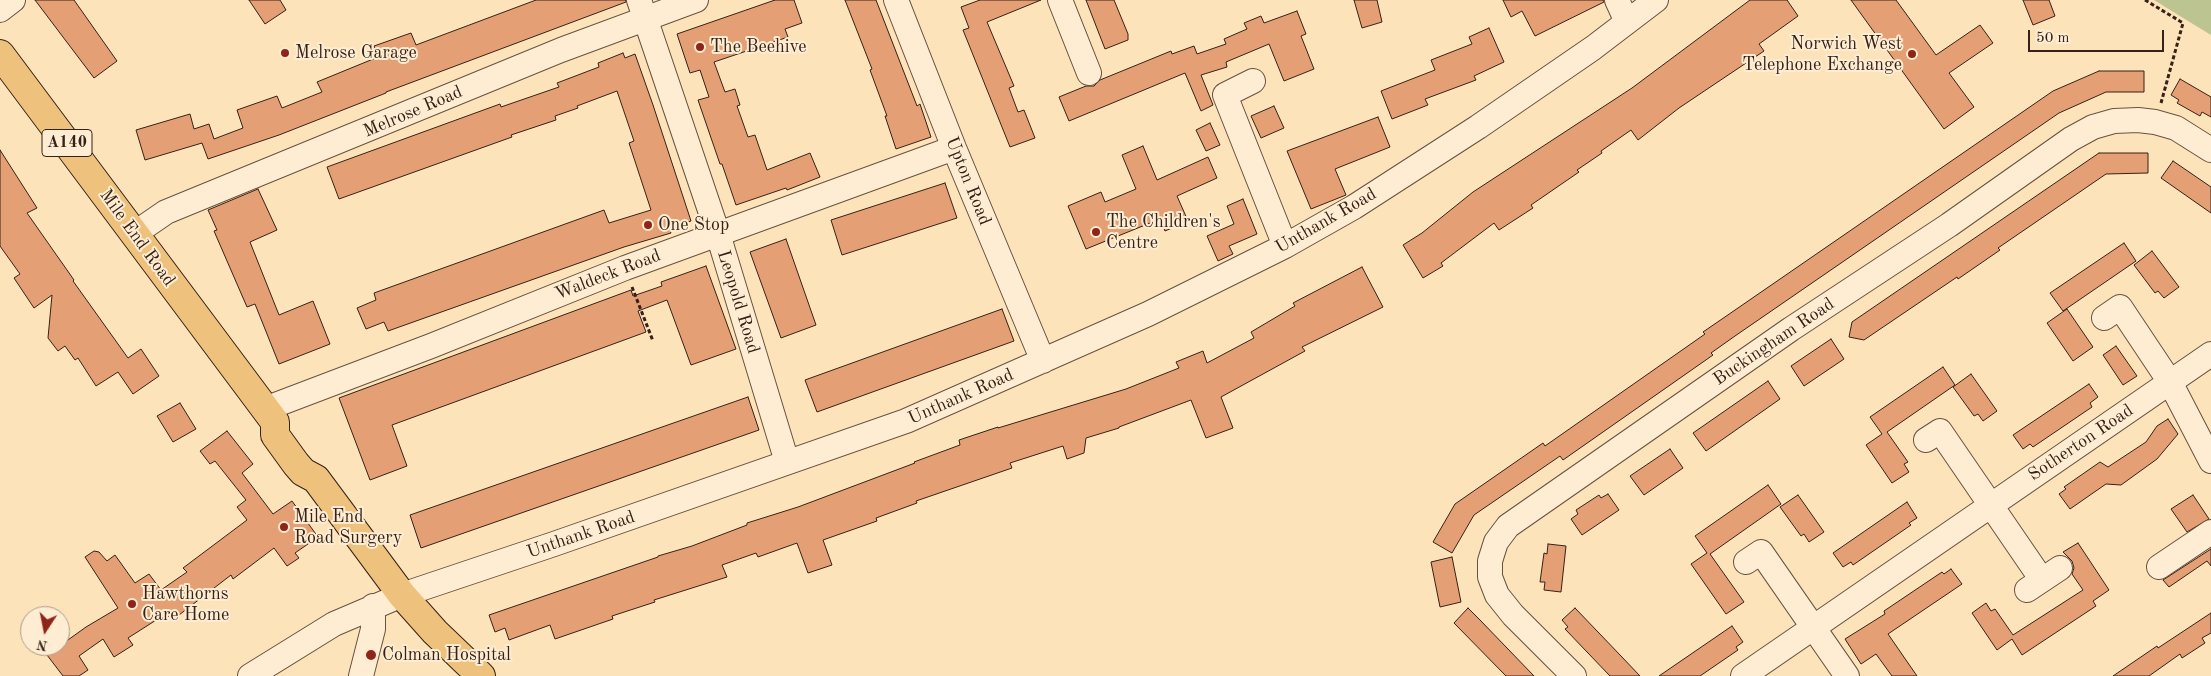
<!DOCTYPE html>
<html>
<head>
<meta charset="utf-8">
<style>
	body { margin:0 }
	#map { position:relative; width:2211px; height:676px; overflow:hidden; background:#fde3b9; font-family:"Old Standard TT",serif }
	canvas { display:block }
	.north { position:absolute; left:20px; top:606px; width:50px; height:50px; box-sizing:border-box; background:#feedd2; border:1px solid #ae9b88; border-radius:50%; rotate:191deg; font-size:14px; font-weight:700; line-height:20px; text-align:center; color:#362118 }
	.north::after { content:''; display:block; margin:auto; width:18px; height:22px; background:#8f2418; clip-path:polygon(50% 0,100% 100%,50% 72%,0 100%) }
	.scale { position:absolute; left:2028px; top:30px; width:136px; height:22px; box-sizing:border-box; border:2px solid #362118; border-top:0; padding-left:6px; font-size:15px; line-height:18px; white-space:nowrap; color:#362118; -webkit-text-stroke:4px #feedd2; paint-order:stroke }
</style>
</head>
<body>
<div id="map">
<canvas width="2211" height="676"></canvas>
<div class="north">N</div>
<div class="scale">50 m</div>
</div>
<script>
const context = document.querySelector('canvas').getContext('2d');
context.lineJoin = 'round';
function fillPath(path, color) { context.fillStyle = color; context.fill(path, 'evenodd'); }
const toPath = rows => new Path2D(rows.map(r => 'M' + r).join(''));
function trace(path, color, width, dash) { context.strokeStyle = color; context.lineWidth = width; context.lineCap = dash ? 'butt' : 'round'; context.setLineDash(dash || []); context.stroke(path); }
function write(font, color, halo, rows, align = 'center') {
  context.font = font + ' "Old Standard TT",serif'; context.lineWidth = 4; context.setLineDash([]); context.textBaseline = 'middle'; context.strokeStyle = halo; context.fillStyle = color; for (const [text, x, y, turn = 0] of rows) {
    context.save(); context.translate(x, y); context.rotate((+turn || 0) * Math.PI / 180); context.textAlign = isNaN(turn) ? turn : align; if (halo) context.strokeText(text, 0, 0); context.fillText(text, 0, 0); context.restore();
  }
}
fillPath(toPath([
	[2154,0,2211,0,2211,35,2188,21]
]), '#bcc491');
const building = toPath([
	[35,0,74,0,117,61,94,78,35,0],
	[249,0,280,0,286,10,265,24,249,0],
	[536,0,626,0,626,2,386,92,386,93,279,135,208,159,202,143,145,160,136,130,190,114,194,129,209,124,214,139,243,128,237,110,277,96,282,108,322,92,317,82,378,57,374,46,411,33,416,45,536,0],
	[775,0,794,0,802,23,785,29,788,37,714,62,725,92,735,89,740,105,737,106,748,137,755,135,767,170,810,153,820,177,787,190,786,188,736,205,722,164,720,164,698,100,709,97,700,70,690,73,677,34,775,0],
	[845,0,876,0,917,106,920,104,931,137,896,149,885,116,887,116,870,70,872,69,845,0],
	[980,0,1041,0,987,22,1014,86,1009,88,1018,112,1024,110,1035,138,1010,147,963,30,969,28,961,7,980,0],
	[1086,0,1114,0,1128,34,1128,40,1105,49,1086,0],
	[1354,0,1377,0,1382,22,1362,28,1354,0],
	[1503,0,1603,0,1604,2,1535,36,1522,11,1511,17,1503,0],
	[1750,0,1787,0,1798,16,1759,44,1764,51,1679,108,1638,140,1631,130,1601,151,1602,153,1577,170,1579,172,1531,205,1533,208,1499,230,1494,223,1441,263,1443,266,1423,278,1403,245,1422,233,1473,192,1632,88,1750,0],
	[1851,0,1896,0,1936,55,1980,25,1993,43,1949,73,1974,107,1944,129,1851,0],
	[2023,0,2049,0,2055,16,2033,25,2023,0],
	[1297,11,1306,34,1301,36,1314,69,1284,81,1269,44,1226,62,1227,67,1201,75,1213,105,1201,111,1185,73,1069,121,1059,97,1086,86,1094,86,1100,80,1171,51,1172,54,1194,46,1197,54,1226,44,1224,39,1247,29,1244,23,1261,16,1264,23,1297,11],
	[1489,28,1504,62,1474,76,1476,80,1425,99,1428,105,1392,119,1381,91,1435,70,1431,60,1472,44,1469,37,1489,28],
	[623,53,625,58,635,54,653,105,691,221,669,228,671,233,624,247,388,331,384,322,366,329,357,308,376,300,374,293,604,210,609,223,651,210,629,143,634,141,617,91,577,106,578,108,555,116,556,120,511,135,512,137,339,199,327,167,500,104,501,107,559,87,557,83,599,67,598,63,623,53],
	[2099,71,2144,71,2144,92,2106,92,2059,113,1735,336,1711,353,1713,355,1563,460,1560,456,1474,515,1452,553,1433,542,1455,504,1543,443,1545,446,1705,334,1703,332,1722,319,2053,91,2099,71],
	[2180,79,2211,97,2211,117,2202,112,2200,116,2177,103,2179,100,2171,95,2180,79],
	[1274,106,1284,128,1261,138,1251,116,1274,106],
	[1378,117,1390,147,1335,169,1346,195,1311,209,1287,151,1378,117],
	[1210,123,1220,145,1206,151,1196,130,1210,123],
	[1143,146,1157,180,1208,157,1217,178,1177,196,1188,221,1165,231,1160,219,1086,249,1068,206,1101,192,1105,202,1136,189,1122,155,1143,146],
	[0,150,37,208,27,213,74,280,73,281,128,358,141,349,159,376,133,394,118,372,96,386,78,358,75,360,65,346,58,351,48,338,52,295,34,308,14,278,20,274,0,246,0,150],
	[2099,153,2148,153,2148,173,2106,174,1998,248,2000,250,1958,279,1957,277,1864,340,1849,337,1852,322,2099,153],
	[2173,161,2211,187,2211,213,2161,178,2173,161],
	[945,183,957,218,842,255,831,220,945,183],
	[258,189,277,230,250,242,279,315,313,301,330,344,279,364,255,304,247,307,214,231,217,230,208,210,258,189],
	[1243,199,1257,234,1229,246,1233,254,1218,261,1207,236,1234,224,1227,206,1243,199],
	[786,239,816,325,781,338,750,252,786,239],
	[2124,243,2136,261,2063,311,2050,293,2124,243],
	[2152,251,2179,287,2164,298,2158,291,2155,293,2134,265,2152,251],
	[706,266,736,349,691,365,667,300,638,311,646,332,392,425,407,466,370,480,339,398,631,290,633,296,662,286,661,282,706,266],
	[1362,267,1383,307,1302,347,1305,351,1221,397,1233,428,1206,438,1191,400,1119,427,1119,428,1086,438,1084,453,1067,459,1063,446,1010,463,1012,468,916,501,917,503,876,518,877,521,823,540,832,565,808,573,797,543,758,557,756,553,722,565,727,577,654,600,655,602,612,616,613,619,555,639,550,625,509,640,505,628,495,632,489,615,658,557,658,556,692,546,747,525,747,523,798,507,915,463,914,462,960,445,959,440,998,427,998,428,1126,389,1179,368,1176,362,1203,351,1207,363,1254,338,1251,332,1295,306,1293,303,1362,267],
	[1002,309,1014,341,817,412,805,380,1002,309],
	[2067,309,2093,347,2073,361,2047,323,2067,309],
	[1831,339,1844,359,1804,386,1791,366,1831,339],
	[2116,346,2137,376,2123,385,2103,355,2116,346],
	[1943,367,1955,385,1887,432,1908,462,1904,464,1909,472,1892,483,1866,445,1882,434,1870,417,1943,367],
	[1971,374,1997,411,1983,421,1978,414,1974,416,1953,387,1971,374],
	[1768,381,1780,399,1706,451,1693,433,1768,381],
	[2089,384,2098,397,2090,403,2092,407,2033,447,2030,444,2023,449,2013,435,2089,384],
	[748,397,759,430,421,548,410,515,748,397],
	[180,403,196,429,173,442,157,416,180,403],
	[2168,419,2178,434,2157,459,2121,485,2106,484,2070,509,2059,494,2066,489,2064,487,2100,462,2108,467,2146,442,2157,426,2168,419],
	[227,431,253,464,242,473,273,514,292,501,318,537,295,553,299,558,287,566,274,548,233,579,231,575,179,615,176,611,166,618,164,615,128,638,133,645,114,657,103,639,79,656,88,670,79,676,63,676,47,655,86,627,118,608,85,557,94,551,99,552,107,561,115,555,135,583,149,574,161,590,187,572,183,568,247,520,237,507,246,500,215,461,210,464,200,451,227,431],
	[1670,449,1683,468,1644,495,1630,476,1670,449],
	[1768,485,1781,504,1710,554,1744,602,1726,614,1691,564,1707,553,1695,536,1768,485],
	[1608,494,1619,510,1582,535,1571,519,1578,514,1576,510,1599,495,1601,498,1608,494],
	[1798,495,1824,532,1809,542,1804,534,1801,536,1780,507,1798,495],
	[2193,495,2209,519,2187,532,2171,509,2193,495],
	[1907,502,1917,518,1909,523,1911,525,1853,565,1851,562,1843,567,1833,553,1907,502],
	[2078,543,2109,590,2093,601,2096,606,2022,655,2012,639,1997,650,1972,613,1986,603,1991,611,1995,609,2013,635,2083,590,2072,574,2074,568,2072,561,2063,552,2078,543],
	[1548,544,1566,546,1561,592,1544,590,1545,582,1540,582,1544,553,1547,554,1548,544],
	[2211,549,2211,566,2207,561,2169,587,2163,580,2211,549],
	[1452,557,1461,602,1440,607,1431,562,1452,557],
	[1951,569,1962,584,1888,634,1917,676,1892,676,1876,654,1861,664,1845,639,1885,614,1884,611,1942,572,1944,574,1951,569],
	[1468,608,1480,620,1534,676,1506,676,1454,623,1468,608],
	[1575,608,1621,656,1640,676,1610,676,1565,629,1568,627,1562,620,1575,608],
	[2211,613,2211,633,2202,638,2205,643,2182,658,2180,654,2149,676,2113,676,2157,646,2158,648,2211,613],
	[1732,626,1743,642,1736,647,1738,650,1700,676,1659,676,1732,626]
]);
fillPath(building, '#e59f74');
trace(building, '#362118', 1);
const minor = toPath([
	[639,0,718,234,787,462],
	[896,0,954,148,1043,361],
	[1060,0,1089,73],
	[1617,0,1627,22],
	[0,10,13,0],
	[1253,81,1225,95,1285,246],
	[134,234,166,212,561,50,696,0],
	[2104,318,2120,307,2170,382,2211,461],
	[265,409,431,346,625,268,954,148],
	[1926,440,1940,431,2042,580,2027,590],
	[1746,562,1761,552,1847,676],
	[2159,567,2211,532],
	[2042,580,2060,568],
	[250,676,334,624,402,595,554,544,906,421,1148,314,1285,246,1354,207,1478,127,1593,48,1656,0],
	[361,676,373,629,373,606],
	[1574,676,1513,615,1497,595,1490,577,1490,561,1496,542,1508,526,1791,329,1949,225,2071,139,2093,127,2114,121,2138,120,2155,122,2176,128,2211,150],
	[1743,676,2211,354]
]);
const highway = toPath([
	[0,54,275,422,275,435,296,464,303,472,316,479,402,595,435,632,481,676]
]);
trace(minor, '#685240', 26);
trace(highway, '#362118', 30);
trace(toPath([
	[2145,0,2183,23,2161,103],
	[632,287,653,341]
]), '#362118', 3, [4, 2.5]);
trace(minor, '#feedd2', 24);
trace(highway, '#eec27c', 28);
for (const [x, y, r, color] of [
	[700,47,5,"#8f2418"],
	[285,53,5,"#8f2418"],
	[1912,54,5,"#8f2418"],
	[648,225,5,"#8f2418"],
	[1096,232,5,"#8f2418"],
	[284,527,5,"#8f2418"],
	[132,604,5,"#8f2418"],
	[371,655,6,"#8f2418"]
]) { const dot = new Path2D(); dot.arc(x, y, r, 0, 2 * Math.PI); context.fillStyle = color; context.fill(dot); trace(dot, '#feedd2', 2); }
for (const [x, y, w] of [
	[67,143,50]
]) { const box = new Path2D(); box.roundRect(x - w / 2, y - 13.5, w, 27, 4); context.fillStyle = '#feedd2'; context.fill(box); trace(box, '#362118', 1); }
write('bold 16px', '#362118', null, [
	["A140",67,143]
]);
write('18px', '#362118', '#feedd2', [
	["Norwich West",1902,44,"right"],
	["Telephone Exchange",1902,65,"right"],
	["The Beehive",710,47],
	["Melrose Garage",295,53],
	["The Children's",1106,222],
	["Centre",1106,243],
	["One Stop",658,225],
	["Mile End",294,517],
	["Road Surgery",294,538],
	["Hawthorns",142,594],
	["Care Home",142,615],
	["Colman Hospital",382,655]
], 'left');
write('18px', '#362118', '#feedd2', [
	["Melrose Road",413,112,-23],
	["Upton Road",968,181,68],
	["Unthank Road",1326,221,-30],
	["Mile End Road",137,238,54],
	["Waldeck Road",608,275,-21],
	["Leopold Road",738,302,73],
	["Buckingham Road",1774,342,-34],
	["Unthank Road",961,397,-24],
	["Sotherton Road",2081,443,-34],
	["Unthank Road",581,535,-19]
]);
</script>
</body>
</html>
